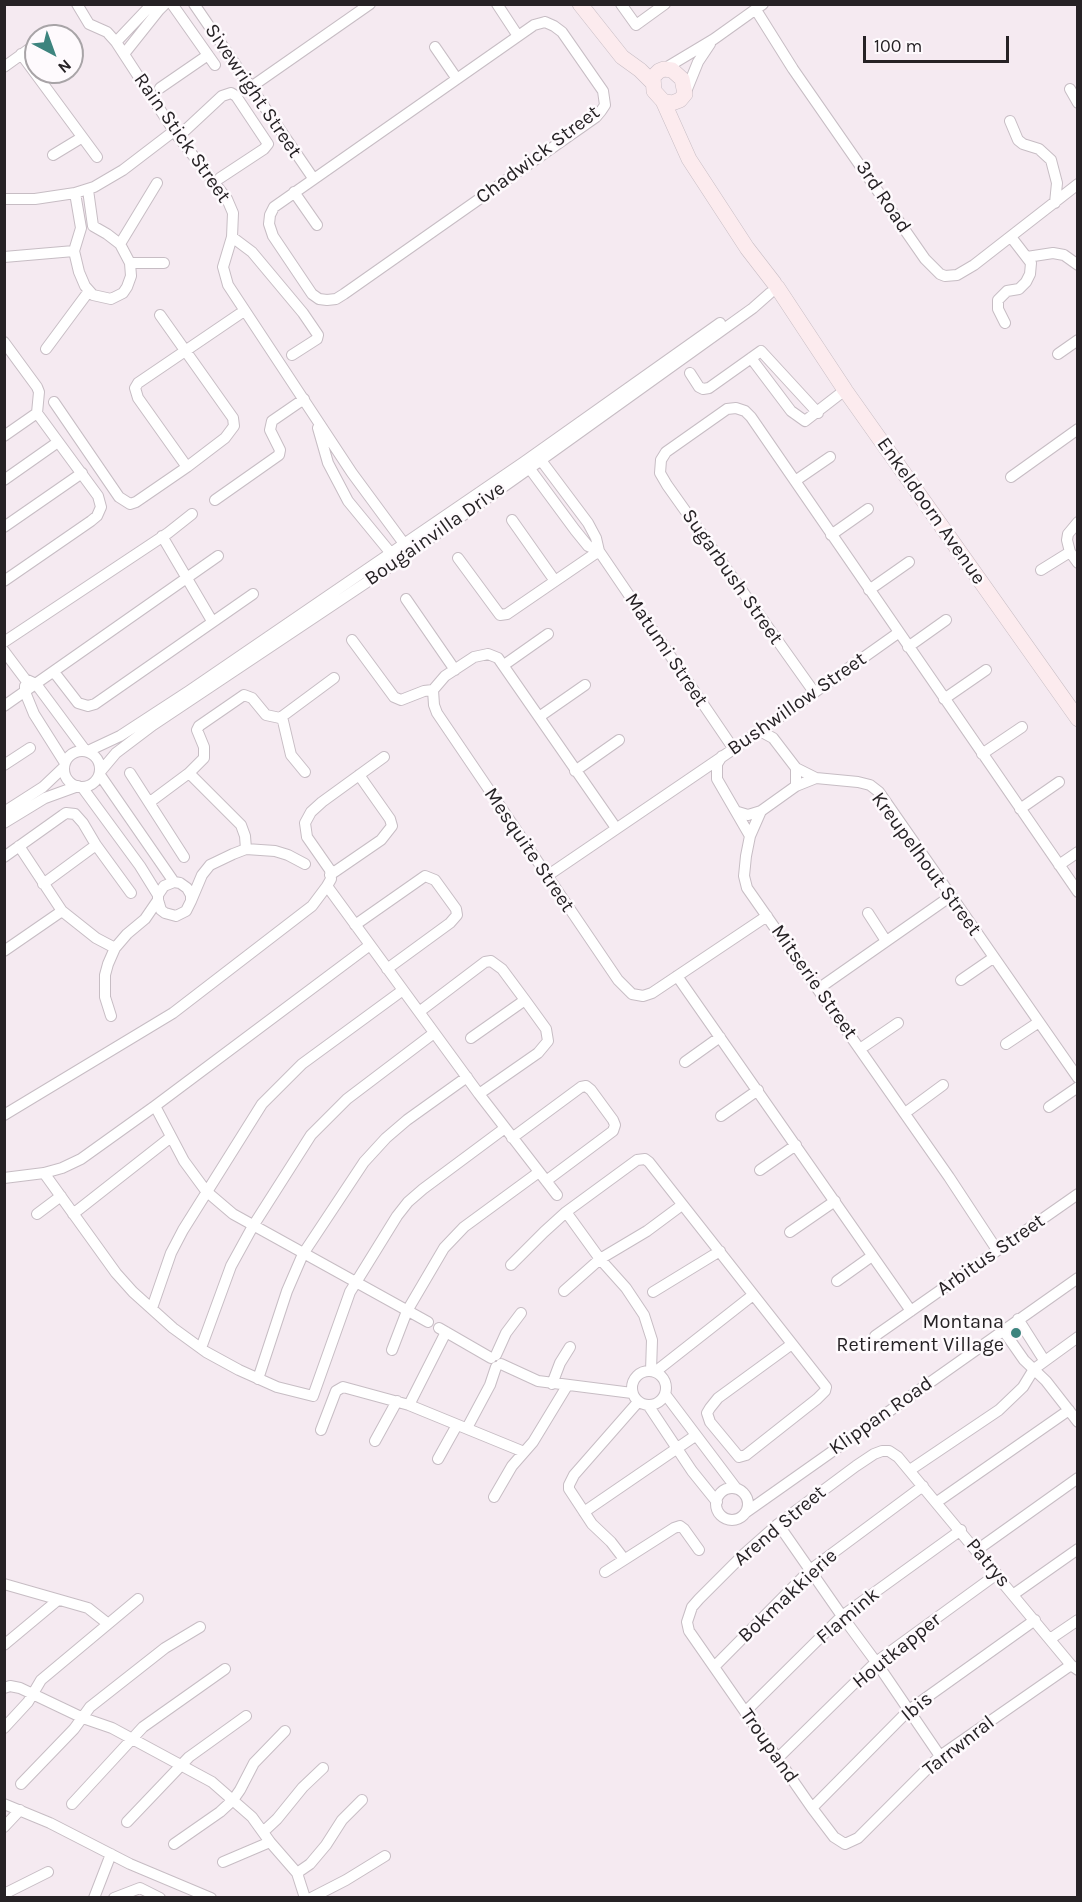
<!DOCTYPE html>
<html>
<head>
<meta charset="utf-8">
<style>
	body { margin:0 }
	#map { position:relative; width:1082px; height:1902px; overflow:hidden; background:#f5eaf1; font-family:Karla,sans-serif }
	canvas { display:block }
	.frame { position:absolute; inset:0; border:6px solid #262225; pointer-events:none }
	.north { position:absolute; left:24px; top:24px; width:60px; height:60px; box-sizing:border-box; background:#fefafd; border:2px solid #a8a4a7; border-radius:50%; rotate:139deg; font-size:16px; font-weight:700; line-height:24px; text-align:center; color:#262225 }
	.north::after { content:''; display:block; margin:auto; width:21px; height:27px; background:#3d847e; clip-path:polygon(50% 0,100% 100%,50% 72%,0 100%) }
	.scale { position:absolute; left:863px; top:36px; width:146px; height:27px; box-sizing:border-box; border:3px solid #262225; border-top:0; padding-left:8px; font-size:18px; line-height:21px; white-space:nowrap; color:#262225; -webkit-text-stroke:4px #fefafd; paint-order:stroke }
</style>
</head>
<body>
<div id="map">
<canvas width="1082" height="1902"></canvas>
<div class="frame"></div>
<div class="north">N</div>
<div class="scale">100 m</div>
</div>
<script>
const context = document.querySelector('canvas').getContext('2d');
context.lineJoin = 'round';
const toPath = rows => new Path2D(rows.map(r => 'M' + r).join(''));
function trace(path, color, width, dash) { context.strokeStyle = color; context.lineWidth = width; context.lineCap = dash ? 'butt' : 'round'; context.setLineDash(dash || []); context.stroke(path); }
function write(font, color, halo, rows, align = 'center') {
  context.font = font + ' Karla,sans-serif'; context.lineWidth = 5; context.setLineDash([]); context.textBaseline = 'middle'; context.strokeStyle = halo; context.fillStyle = color; for (const [text, x, y, turn = 0] of rows) {
    context.save(); context.translate(x, y); context.rotate((+turn || 0) * Math.PI / 180); context.textAlign = isNaN(turn) ? turn : align; if (halo) context.strokeText(text, 0, 0); context.fillText(text, 0, 0); context.restore();
  }
}
const street = toPath([
	[77,4,89,24,107,32,116,42,174,131,227,199,233,213,232,237,223,267,228,285,352,473,408,549],
	[172,4,215,65],
	[194,4,313,178],
	[497,4,518,36],
	[621,4,636,25,665,4],
	[756,10,793,69,925,259,940,274,945,276,957,275,974,265,1078,184],
	[545,22,554,26,562,32,603,91,605,105,601,111,596,117,344,294,336,299,327,300,319,299,312,294,273,236,269,224,270,215,274,207,534,25,545,22],
	[48,36,55,31],
	[116,42,152,4],
	[435,47,457,79],
	[21,54,97,157],
	[124,54,159,10,165,4],
	[4,67,36,44],
	[664,69,714,39,763,4],
	[251,87,370,4],
	[160,88,208,55],
	[1070,89,1078,103],
	[685,94,698,62,710,44],
	[1010,121,1018,140,1023,144,1039,149,1051,160,1057,183,1055,203],
	[178,137,222,96,231,93,236,96,268,144,264,149,220,178],
	[53,155,81,138],
	[294,192,317,225],
	[75,193,81,228,74,251,79,272,85,286,93,295,111,299,123,293,127,287,131,276,130,263,120,244,107,234,93,226,88,190],
	[4,199,35,199,75,193,94,187,123,170,174,131],
	[232,237,252,252,303,313,318,335,317,339,292,355],
	[120,244,157,183],
	[4,257,74,251],
	[1027,257,1053,253,1064,255,1078,265],
	[130,263,164,263],
	[1005,323,998,309,998,300,1007,291,1019,289,1026,282,1030,274,1031,263,1011,237],
	[4,342,37,387,39,392,37,413,98,496,101,507,97,516,91,521,4,581],
	[46,349,89,291],
	[1058,354,1078,340],
	[751,358,791,411,805,421,845,390],
	[690,373,699,387,703,389,709,388,761,351,818,413],
	[54,402,119,497,130,504,136,502,187,467,225,438,234,426,233,418,160,315],
	[318,428,328,463,348,501,394,557],
	[4,436,37,413],
	[537,455,588,523,596,538,599,551,733,748],
	[527,465,575,530,588,546,599,551],
	[187,467,138,398,135,388,138,383,244,311],
	[1011,477,1078,429],
	[4,480,58,442],
	[795,481,830,457],
	[215,500,279,455,280,450,270,430,272,421,304,399],
	[512,520,555,581],
	[1078,522,1068,534,1067,540,1070,552,1078,563],
	[4,527,82,473],
	[831,535,868,509],
	[162,536,212,621],
	[458,558,500,615,507,614,599,551],
	[1041,570,1070,552],
	[869,590,909,562],
	[406,599,455,670],
	[352,640,394,697,401,700,424,691,433,690],
	[4,642,168,533,192,514],
	[908,647,946,620],
	[4,651,25,679,36,684,85,750],
	[504,665,548,634],
	[54,672,78,703,88,706,95,704,253,594],
	[25,686,25,692,34,714,65,763],
	[433,690,434,705,437,713,618,980,632,994,643,996,652,993,767,916],
	[433,690,445,676,474,657,488,654,498,658,616,828],
	[814,692,667,485,660,473,661,460,666,452,727,409,736,408,745,411,751,417,1078,892],
	[944,699,986,670],
	[4,706,218,556],
	[539,717,585,685],
	[280,718,334,678],
	[760,731,773,738,796,768,796,786],
	'64 769a18 18 0 1 1 36 0a18 18 0 1 1-36 0Z',
	[88,751,120,736,189,691,524,462,720,323],
	[982,754,1022,727],
	[722,756,717,764,717,779,750,836],
	[4,765,30,748],
	[796,768,816,778,858,782,870,785,879,792,1078,1078],
	[575,771,619,740],
	[100,772,116,753,153,725,397,562,530,468,753,308,770,293],
	[130,773,184,857],
	[189,773,241,825,245,836,246,849],
	[100,775,174,882],
	[82,787,140,866,158,895],
	[150,802,189,773,204,758,204,747,197,730,199,726,244,695,252,698,266,715,280,718,283,721,291,755,305,772],
	[1020,809,1059,782],
	[761,811,750,836,746,856,744,876,747,888,949,1177,997,1250],
	[4,812,43,787,64,767],
	[738,812,748,815,761,811,796,786,816,778],
	[4,823,45,798,78,786],
	[19,846,62,911,96,938,115,948],
	[4,857,63,815,66,813,75,814,83,823,96,845,131,893],
	[1059,865,1078,852],
	[330,875,381,840,392,826,390,819,359,775],
	[547,876,760,731,898,633],
	[43,884,96,845],
	[327,886,479,1094,557,1195],
	[191,901,202,875,210,865,233,854,246,849,275,851,288,855,305,864],
	[868,913,886,941],
	[355,925,425,876,435,880,456,909,457,915,450,923,387,969],
	[4,951,62,911],
	[677,976,911,1311],
	[961,980,993,958],
	[818,989,951,896],
	[419,1012,485,962,491,961,502,969,525,1000,546,1029,548,1041,538,1053,479,1094],
	[111,1016,105,997,105,975,108,964,115,948,127,934,145,919,158,900,158,895,164,886,174,882,180,883,187,888,191,895,191,901,186,911,176,916,165,913,161,910,158,900],
	[471,1038,525,1000],
	[1006,1044,1039,1022],
	[860,1049,898,1023],
	[685,1062,720,1037],
	[155,1106,184,1161,206,1191,233,1214,428,1322],
	[1049,1107,1078,1087],
	[905,1113,943,1085],
	[4,1115,173,1013,312,906,327,886,331,879,330,870,307,837,305,823,311,812,322,802,384,757],
	[721,1116,758,1090],
	[512,1138,581,1087,586,1086,591,1090,613,1120,615,1125,613,1131,546,1181],
	[760,1170,796,1145],
	[44,1173,116,1273,133,1292,173,1328,206,1352,239,1370,277,1387,313,1396,350,1292,397,1216,408,1202,423,1189,505,1128],
	[4,1178,44,1173,62,1168,81,1159,155,1106,370,945],
	[566,1212,600,1259,626,1288,644,1315,652,1340,651,1371],
	[37,1214,61,1196],
	[73,1214,171,1137],
	[790,1232,835,1201],
	[511,1265,544,1232,566,1212,637,1160,645,1159,649,1162,826,1387,825,1391,817,1399,746,1455,739,1457,710,1422,707,1413,710,1408,718,1398,792,1344],
	[837,1281,872,1256],
	[564,1291,600,1259,647,1231,682,1205],
	[653,1292,720,1251],
	[152,1308,171,1253,183,1230,262,1104,302,1064,403,990],
	[1018,1319,1044,1360],
	[439,1328,491,1358],
	[1003,1330,1024,1360,1046,1381,1078,1422],
	[875,1336,1078,1194],
	[201,1348,231,1266,253,1226,311,1135,347,1099,434,1033],
	[392,1350,407,1311,444,1248,464,1227,539,1172],
	[496,1355,506,1333,521,1313],
	[501,1364,538,1381,632,1393],
	'632 1388a17 17 0 1 1 34 0a17 17 0 1 1-34 0Z',
	[655,1372,753,1295],
	[258,1379,287,1291,303,1254,364,1162,386,1138,407,1120,467,1077],
	[552,1384,560,1363,570,1347],
	[665,1394,736,1488],
	[409,1405,446,1332],
	[648,1405,692,1471,717,1502],
	[467,1428,490,1385,496,1367],
	[321,1430,336,1391,343,1387,409,1405,524,1452],
	[375,1441,397,1401],
	[438,1459,457,1425],
	[910,1470,999,1410,1023,1387,1034,1369,1078,1337],
	'716 1504a16 16 0 1 1 32 0a16 16 0 1 1-32 0Z',
	[494,1497,512,1466,533,1442,567,1386],
	[937,1502,1069,1410],
	[584,1512,695,1436],
	[745,1513,1078,1278],
	[778,1524,842,1616,876,1662,940,1756],
	[977,1550,1078,1478],
	[624,1559,611,1542,592,1524,569,1489,569,1485,574,1475,638,1402],
	[605,1572,674,1528,680,1526,684,1529,699,1550],
	[4,1584,88,1608,107,1623],
	[1014,1594,1078,1549],
	[1050,1639,1078,1620],
	[4,1645,58,1600],
	[1071,1665,940,1756,858,1838,845,1844,834,1837,812,1808,689,1631,687,1622,692,1607,699,1599,743,1555,778,1524,856,1466,874,1454,882,1451,889,1451,898,1457,1071,1665,1078,1670],
	[714,1667,810,1570,923,1486],
	[4,1688,10,1686,20,1688,83,1718,112,1728,212,1782,252,1817,270,1842,297,1873,305,1898],
	[745,1712,842,1616,961,1530],
	[4,1728,28,1702,41,1680,138,1599],
	[777,1759,876,1662,997,1574],
	[21,1784,74,1729,90,1707,165,1648,200,1627],
	[4,1804,50,1823,130,1864,211,1898],
	[72,1804,143,1727,225,1669],
	[812,1808,909,1710,1035,1620],
	[127,1822,189,1757,246,1716],
	[4,1827,20,1810],
	[263,1832,277,1819,303,1787,323,1768],
	[174,1844,220,1812,233,1800,240,1790,254,1763,285,1731],
	[223,1862,270,1842],
	[297,1873,310,1864,326,1845,342,1820,362,1800],
	[4,1894,48,1872],
	[94,1898,111,1854],
	[114,1898,140,1888,160,1898],
	[311,1898,346,1880,385,1856]
]);
const secondary = toPath([
	[580,4,622,57,640,70,652,82],
	[664,69,672,70,682,79,685,94,680,100,672,103,663,101,654,91,653,77,659,71,664,69],
	[663,101,689,159,747,248,774,283],
	[777,287,845,390,1078,719]
]);
trace(street, '#c7bdc4', 12);
trace(secondary, '#c7bdc4', 16);
trace(street, '#fff', 10);
trace(secondary, '#fcebee', 15);
for (const [x, y, r, color] of [
	[1016,1333,6,"#3d847e"]
]) { const dot = new Path2D(); dot.arc(x, y, r, 0, 2 * Math.PI); context.fillStyle = color; context.fill(dot); trace(dot, '#fefafd', 2); }
write('20px', '#262225', '#fefafd', [
	["Sivewright Street",253,91,56],
	["Rain Stick Street",182,138,55],
	["Chadwick Street",538,155,-37],
	["3rd Road",883,197,56],
	["Enkeldoorn Avenue",931,511,55],
	["Bougainvilla Drive",435,534,-35],
	["Sugarbush Street",732,577,55],
	["Matumi Street",666,650,56],
	["Bushwillow Street",797,704,-35],
	["Mesquite Street",529,850,56],
	["Kreupelhout Street",926,864,54],
	["Mitserie Street",814,982,55],
	["Arbitus Street",991,1255,-35],
	["Klippan Road",881,1416,-35],
	["Arend Street",780,1526,-40],
	["Patrys",988,1563,50],
	["Bokmakkierie",788,1596,-43],
	["Flamink",848,1616,-40],
	["Houtkapper",897,1651,-39],
	["Ibis",917,1707,-39],
	["Troupand",769,1746,55],
	["Tarrwnral",959,1746,-38]
]);
write('20px', '#262225', '#fefafd', [
	["Montana",1004,1322],
	["Retirement Village",1004,1345]
], 'right');
</script>
</body>
</html>
